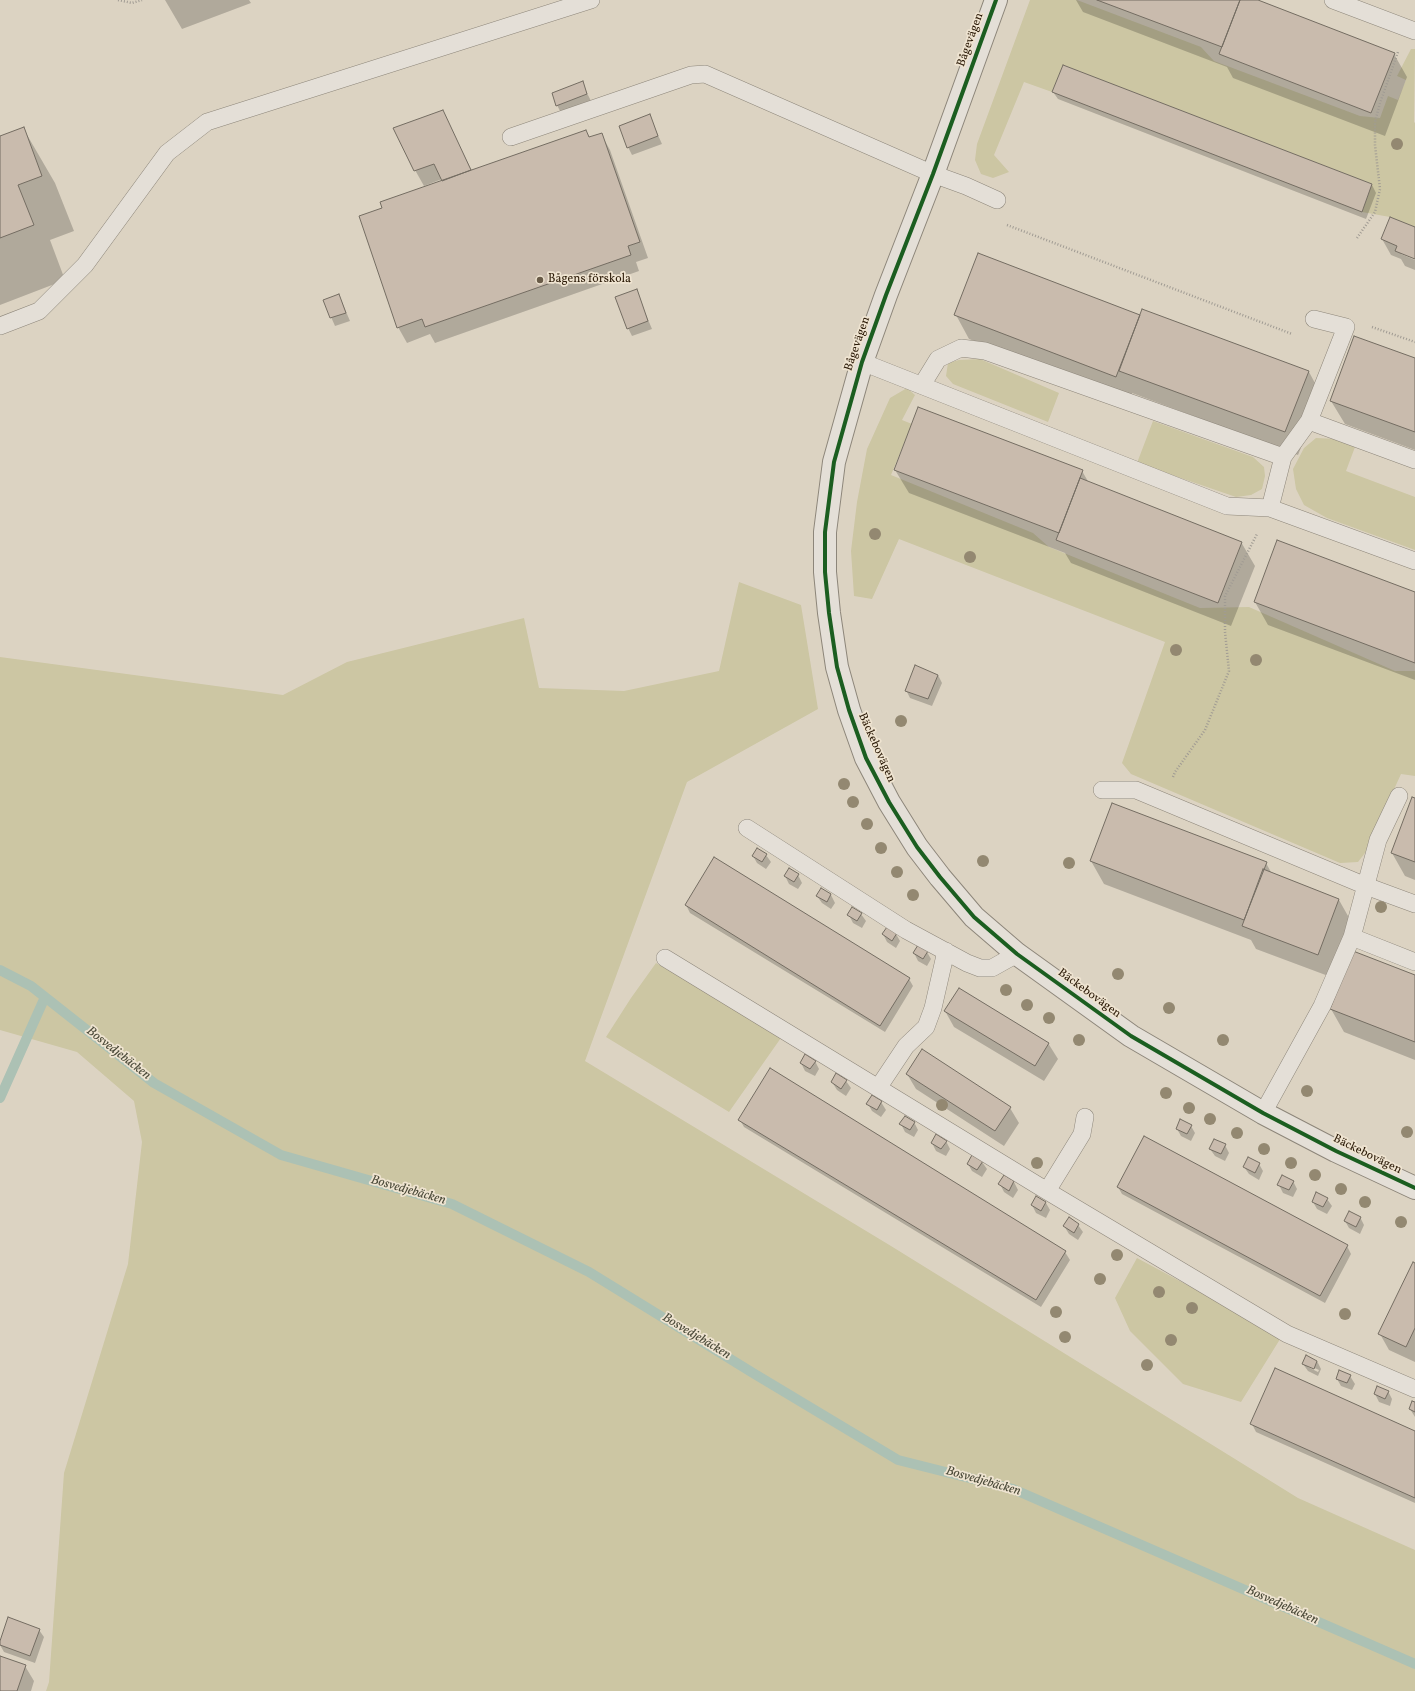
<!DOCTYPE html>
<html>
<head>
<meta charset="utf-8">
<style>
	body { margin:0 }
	canvas { display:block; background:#dcd3c2 }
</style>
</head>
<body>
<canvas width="1415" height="1691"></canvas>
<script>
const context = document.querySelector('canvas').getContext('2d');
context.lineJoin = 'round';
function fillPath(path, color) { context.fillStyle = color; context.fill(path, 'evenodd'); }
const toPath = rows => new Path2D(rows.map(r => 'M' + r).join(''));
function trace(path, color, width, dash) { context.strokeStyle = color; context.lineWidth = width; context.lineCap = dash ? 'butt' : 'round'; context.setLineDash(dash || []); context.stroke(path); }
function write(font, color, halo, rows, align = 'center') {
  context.font = font + ' Vollkorn,serif'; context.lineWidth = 3.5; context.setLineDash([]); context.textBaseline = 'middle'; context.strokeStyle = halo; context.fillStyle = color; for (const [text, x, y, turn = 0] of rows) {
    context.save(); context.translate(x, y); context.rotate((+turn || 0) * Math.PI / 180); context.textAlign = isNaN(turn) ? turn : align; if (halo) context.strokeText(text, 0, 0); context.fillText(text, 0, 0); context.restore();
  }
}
fillPath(toPath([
	[1030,0,1077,0,1201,47,1214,61,1360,116,1380,118,1388,96,1398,100,1406,80,1397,76,1411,49,1415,49,1414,122,1415,123,1415,227,1390,217,1362,212,1372,184,1063,65,1052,92,1024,82,994,155,1009,172,993,178,981,174,975,160,977,144],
	[980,359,1059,393,1048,422,953,384,946,376,948,363,959,360],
	[907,388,915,395,902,420,912,424,891,475,1033,533,1049,547,1200,608,1249,607,1395,671,1415,671,1415,776,1401,774,1365,853,1358,862,1340,863,1131,774,1122,763,1165,642,899,539,872,599,854,596,851,551,857,502,867,449,890,398],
	[1153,421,1253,457,1264,467,1265,476,1262,489,1251,495,1236,497,1137,463],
	[1316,438,1338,439,1355,447,1346,471,1415,497,1415,550,1327,518,1304,505,1296,489,1293,469,1304,448],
	[739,582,801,605,818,709,687,782,585,1061,891,1246,1298,1498,1415,1550,1415,1691,46,1691,49,1682,64,1473,128,1264,142,1142,134,1101,77,1052,0,1030,0,657,283,695,347,662,524,618,539,688,624,691,719,671],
	[656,963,783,1035,729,1112,606,1037,631,998],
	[1137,1258,1282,1336,1241,1402,1183,1384,1130,1331,1115,1298]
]), '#ccc6a3');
fillPath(toPath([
	[165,0,249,0,251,3,182,29],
	[1076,0,1255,0,1394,54,1407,77,1385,136,1233,78,1227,67,1083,12],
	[1063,66,1372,185,1376,193,1366,219,1058,99,1053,92],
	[582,83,591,101,561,113,557,105],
	[442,111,472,171,586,131,590,138,601,134,610,150,648,258,636,262,639,271,435,343,430,334,407,343,398,327,383,209,443,181,442,179,424,186,415,170],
	[649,115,662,144,632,155,628,147],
	[23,128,55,183,74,231,50,240,65,280,0,305,0,135,1,137],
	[1415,228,1415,258,1401,252,1401,254,1415,260,1415,270,1405,266,1401,259,1391,255,1382,239],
	[636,291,652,329,632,336,628,328],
	[339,295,350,321,335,326,324,301],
	[956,315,1140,316,1309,372,1322,396,1298,455,1132,393,1129,400,969,339],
	[1415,359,1415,450,1345,424,1331,401],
	[895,470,1082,471,1089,483,1241,542,1255,566,1231,626,1071,563,1065,553,909,493],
	[1415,593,1415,680,1268,625,1255,602],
	[938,675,942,683,932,706,910,698,906,690],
	[1415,799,1415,880,1405,876,1392,853],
	[766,855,771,862,766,869,757,863,753,856],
	[1091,861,1266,863,1272,874,1339,900,1352,923,1331,977,1256,949,1251,940,1104,884],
	[798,875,802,883,798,889,789,884,785,876],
	[822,889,831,895,835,903,831,909,822,903,817,896],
	[686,905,909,979,913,986,885,1032,690,913],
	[853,908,861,914,866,921,862,928,853,923,849,915],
	[883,934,896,934,900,941,896,948,887,942],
	[927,952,931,959,927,966,918,961,914,953],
	[1415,976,1415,1060,1344,1032,1331,1009],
	[945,1011,1048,1043,1058,1059,1044,1081,954,1027],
	[815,1061,819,1069,815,1076,805,1071,801,1063],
	[770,1069,1065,1252,1070,1260,1041,1307,744,1127,740,1120],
	[907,1074,1010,1108,1019,1123,1004,1146,916,1089],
	[846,1081,851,1088,846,1096,837,1090,832,1082],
	[881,1102,886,1110,881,1117,872,1111,868,1104],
	[914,1122,918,1130,914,1137,905,1132,901,1124],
	[1191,1126,1195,1133,1191,1141,1181,1136,1177,1129],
	[946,1141,950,1149,946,1156,936,1151,932,1143],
	[1225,1145,1229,1153,1225,1161,1215,1156,1210,1149],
	[982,1162,987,1169,982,1177,972,1171,968,1164],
	[1259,1164,1263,1171,1259,1180,1249,1174,1244,1167],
	[1004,1176,1014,1182,1018,1190,1013,1198,1004,1192,1000,1184],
	[1293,1181,1297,1189,1293,1197,1283,1193,1279,1185],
	[1118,1187,1347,1246,1351,1254,1325,1303,1122,1194],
	[1036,1198,1046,1203,1050,1210,1046,1218,1036,1213,1032,1205],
	[1327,1199,1332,1206,1327,1214,1317,1209,1313,1202],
	[1360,1217,1364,1225,1360,1234,1349,1228,1345,1221],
	[1078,1225,1083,1232,1078,1240,1069,1234,1064,1226],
	[1415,1264,1415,1362,1389,1350,1380,1334],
	[1317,1361,1321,1369,1318,1376,1308,1371,1303,1364],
	[1308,1365,1319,1370,1318,1372,1308,1367],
	[1350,1376,1355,1384,1352,1390,1341,1386,1337,1379],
	[1388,1391,1392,1399,1390,1406,1379,1402,1375,1394],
	[1415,1403,1415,1417,1410,1409],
	[1252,1424,1415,1432,1415,1503,1256,1432],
	[39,1630,44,1637,35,1663,4,1652,0,1645,0,1644],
	[0,1657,25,1666,34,1681,31,1691,0,1691]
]), '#0003');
trace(toPath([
	[0,970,31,986,154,1083,281,1155,452,1204,589,1272,753,1373,898,1460,1013,1489,1415,1664],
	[0,1098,45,997]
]), '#acc1b4', 10);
const building = toPath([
	[1097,0,1240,0,1222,47,1097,0],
	[1240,0,1258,0,1395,53,1371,113,1219,54,1240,0],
	[1063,65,1372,184,1362,212,1052,92,1063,65],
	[583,81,587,94,556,106,552,93,583,81],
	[443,110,471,170,442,181,434,164,414,171,393,128,443,110],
	[650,114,658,136,627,148,619,126,650,114],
	[24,127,42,176,18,185,34,225,0,238,0,136,24,127],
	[586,130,589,137,602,133,640,242,628,246,631,255,425,327,422,319,397,328,359,216,382,208,380,202,586,130],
	[1390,217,1415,227,1415,259,1395,251,1397,246,1381,239,1390,217],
	[978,253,1140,315,1116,377,954,315,978,253],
	[637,289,648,321,627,329,615,297,637,289],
	[339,294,346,313,330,318,323,300,339,294],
	[1142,309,1309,371,1285,432,1119,371,1142,309],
	[1354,336,1415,358,1415,432,1330,401,1354,336],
	[918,407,1083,470,1059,533,894,470,918,407],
	[1080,478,1242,542,1218,603,1056,540,1080,478],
	[1277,540,1415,592,1415,663,1254,602,1277,540],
	[915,665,938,675,928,699,905,691,915,665],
	[1412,797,1415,798,1415,862,1391,853,1412,797],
	[1112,803,1267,862,1244,920,1090,861,1112,803],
	[757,848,767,854,762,862,752,856,757,848],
	[714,857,910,978,880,1026,685,905,714,857],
	[789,868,799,874,794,882,784,876,789,868],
	[1263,869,1339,899,1318,955,1242,926,1263,869],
	[821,888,831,894,827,902,816,896,821,888],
	[852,907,862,913,857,921,847,915,852,907],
	[887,927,897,933,892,941,882,934,887,927],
	[918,945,928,951,923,959,913,953,918,945],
	[1353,951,1415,975,1415,1042,1330,1009,1353,951],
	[959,988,1049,1043,1035,1066,944,1011,959,988],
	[922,1049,1011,1107,995,1131,906,1074,922,1049],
	[805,1054,816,1061,810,1069,800,1063,805,1054],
	[770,1068,1066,1251,1036,1300,738,1120,770,1068],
	[836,1073,847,1080,841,1089,831,1082,836,1073],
	[872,1095,882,1101,877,1110,866,1104,872,1095],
	[905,1116,915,1122,910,1130,899,1124,905,1116],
	[1180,1119,1192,1125,1187,1134,1176,1129,1180,1119],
	[936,1134,947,1141,941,1149,931,1143,936,1134],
	[1144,1136,1348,1245,1320,1296,1117,1187,1144,1136],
	[1214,1139,1226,1144,1221,1154,1209,1149,1214,1139],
	[972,1155,983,1161,977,1170,967,1164,972,1155],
	[1248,1157,1260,1163,1255,1173,1243,1167,1248,1157],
	[1004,1175,1014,1181,1009,1191,998,1184,1004,1175],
	[1282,1175,1294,1181,1289,1190,1277,1185,1282,1175],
	[1316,1192,1328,1198,1323,1207,1312,1202,1316,1192],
	[1036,1196,1046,1202,1041,1211,1031,1205,1036,1196],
	[1349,1211,1361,1217,1356,1227,1344,1221,1349,1211],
	[1069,1217,1079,1224,1074,1233,1063,1226,1069,1217],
	[1413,1262,1415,1263,1415,1328,1406,1347,1378,1334,1413,1262],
	[1306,1355,1317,1361,1314,1369,1302,1364,1306,1355],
	[1275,1368,1415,1431,1415,1498,1250,1424,1275,1368],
	[1339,1370,1351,1375,1347,1383,1336,1379,1339,1370],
	[1377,1386,1389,1391,1385,1399,1374,1394,1377,1386],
	[1412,1401,1415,1402,1415,1412,1409,1409,1412,1401],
	[8,1617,40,1629,30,1656,0,1645,0,1641,8,1617],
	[0,1656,26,1665,17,1691,0,1691,0,1656]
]);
fillPath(building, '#c9bbad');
trace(building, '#746d62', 1);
const service = toPath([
	[1333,0,1415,31],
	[511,137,691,75,705,74,933,174,966,186,997,200],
	[0,326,39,311,85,265,167,153,207,122,591,0],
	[862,362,1227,506,1270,508,1415,561],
	[922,385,938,359,961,348,985,351,1283,457],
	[1309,421,1415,460],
	[1270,508,1283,457,1309,421,1346,327,1314,319],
	[1102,790,1136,790,1366,886,1415,904],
	[747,828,906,930,967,963,980,968,992,968,1017,954],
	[1352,937,1415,962],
	[665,958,1047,1191,1287,1334,1415,1389],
	[878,1088,906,1046,926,1027,933,1008,946,951],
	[1263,1113,1322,1006,1352,937,1378,840,1399,796],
	[1047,1191,1082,1134,1085,1117]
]);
const tertiary = toPath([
	[996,0,933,174,886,295,862,362,834,462,825,532,825,572,829,613,837,667,849,710,866,758,889,802,917,847,940,877,974,917,1017,954,1131,1036,1263,1113,1336,1151,1415,1188]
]);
trace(service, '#8d867a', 18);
trace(tertiary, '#8d867a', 24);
trace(toPath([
	[118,0,132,3,142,0],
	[1007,225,1292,334],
	[1357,238,1375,212,1380,189,1375,145,1375,122,1380,103,1398,52],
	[1372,327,1415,342],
	[1173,777,1175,772,1205,730,1229,671,1225,632,1225,596,1257,534]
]), '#a09b93', 2.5, [1, 2]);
trace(service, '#e4dfd7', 17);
trace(tertiary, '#e4dfd7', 22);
trace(toPath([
	[996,0,933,174,886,295,862,362,834,462,825,532,825,572,829,613,837,667,849,710,866,758,889,802,917,847,940,877,974,917,1017,954,1131,1036,1263,1113,1336,1151,1415,1188]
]), '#1b5e20', 4);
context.fillStyle = '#938871';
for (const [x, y] of [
	[1397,144],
	[875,534],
	[970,557],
	[1176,650],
	[1256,660],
	[901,721],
	[844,784],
	[853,802],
	[867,824],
	[881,848],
	[983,861],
	[1069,863],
	[897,872],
	[913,895],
	[1381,907],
	[1118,974],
	[1006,990],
	[1027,1005],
	[1169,1008],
	[1049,1018],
	[1079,1040],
	[1223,1040],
	[1307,1091],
	[1166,1093],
	[942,1105],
	[1189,1108],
	[1210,1119],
	[1407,1132],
	[1237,1133],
	[1264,1149],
	[1037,1163],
	[1291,1163],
	[1315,1175],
	[1341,1189],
	[1365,1202],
	[1401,1222],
	[1117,1255],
	[1100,1279],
	[1159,1292],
	[1192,1308],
	[1056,1312],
	[1345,1314],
	[1065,1337],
	[1171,1340],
	[1147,1365]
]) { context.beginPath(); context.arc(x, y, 6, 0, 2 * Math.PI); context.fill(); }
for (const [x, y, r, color] of [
	[540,280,4,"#695b48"]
]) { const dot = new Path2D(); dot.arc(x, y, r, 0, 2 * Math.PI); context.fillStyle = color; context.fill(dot); trace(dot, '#efe4d1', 1.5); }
write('12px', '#2b1a07', '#efe4d1', [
	["Bågevägen",971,40,-70],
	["Bågevägen",858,344,-71],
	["Bäckebovägen",876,748,66],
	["Bäckebovägen",1089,994,36],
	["Bäckebovägen",1367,1155,26]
]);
write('12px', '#2b1a07', '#efe4d1', [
	["Bågens förskola",548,280]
], 'left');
write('italic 13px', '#4b4a39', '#efe4d1', [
	["Bosvedjebäcken",118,1054,38],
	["Bosvedjebäcken",408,1191,16],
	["Bosvedjebäcken",696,1337,31],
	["Bosvedjebäcken",983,1482,16],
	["Bosvedjebäcken",1282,1606,24]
]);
</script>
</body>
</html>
